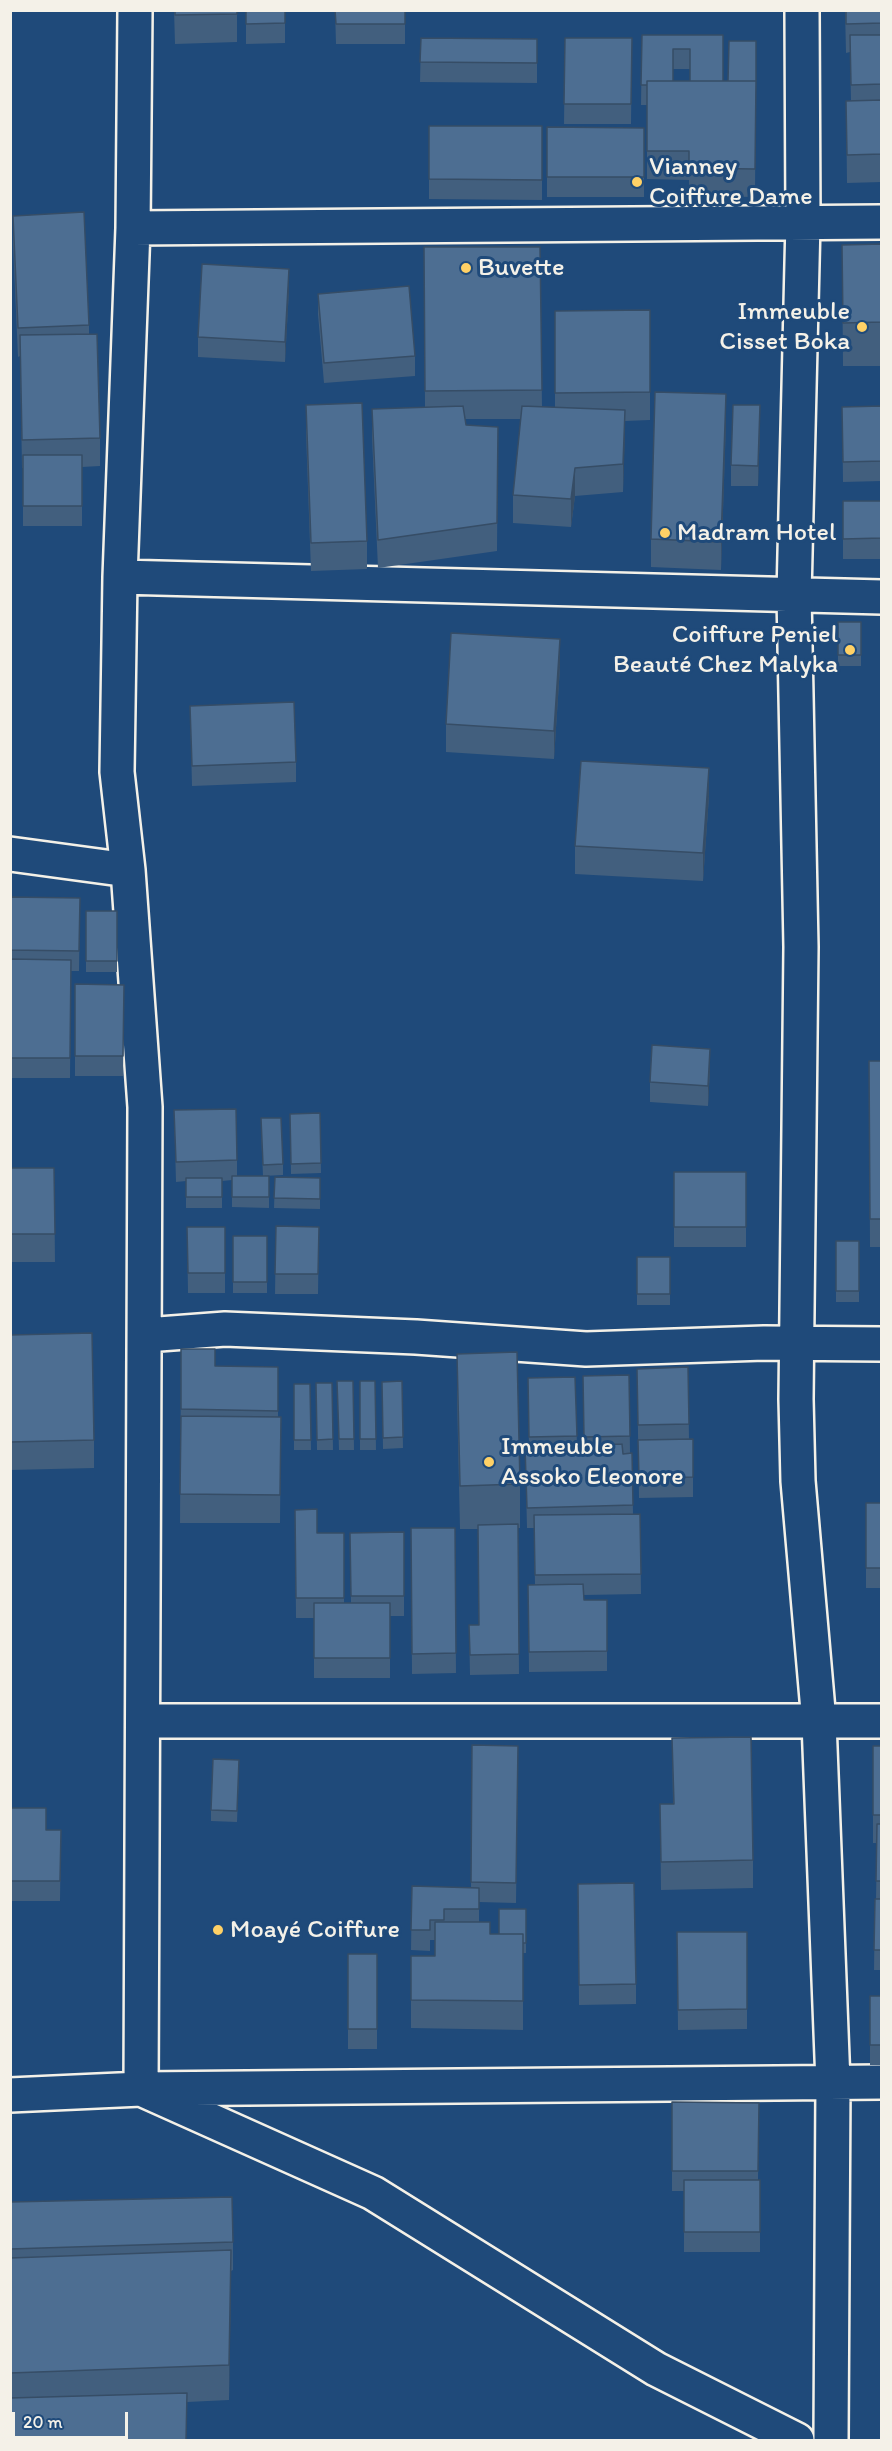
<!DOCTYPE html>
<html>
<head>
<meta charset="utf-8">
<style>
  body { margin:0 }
  #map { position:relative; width:892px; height:2451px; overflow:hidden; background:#1f4a7a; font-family:Itim,sans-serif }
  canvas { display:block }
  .frame { position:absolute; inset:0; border:12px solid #f4f1e8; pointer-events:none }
  .scale { position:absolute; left:12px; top:2412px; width:116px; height:27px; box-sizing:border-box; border:3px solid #f4f1e8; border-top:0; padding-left:8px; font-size:18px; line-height:21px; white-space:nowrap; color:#f4f1e8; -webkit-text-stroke:4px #1f4a7a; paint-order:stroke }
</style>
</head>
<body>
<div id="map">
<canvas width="892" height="2451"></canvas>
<div class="frame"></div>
<div class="scale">20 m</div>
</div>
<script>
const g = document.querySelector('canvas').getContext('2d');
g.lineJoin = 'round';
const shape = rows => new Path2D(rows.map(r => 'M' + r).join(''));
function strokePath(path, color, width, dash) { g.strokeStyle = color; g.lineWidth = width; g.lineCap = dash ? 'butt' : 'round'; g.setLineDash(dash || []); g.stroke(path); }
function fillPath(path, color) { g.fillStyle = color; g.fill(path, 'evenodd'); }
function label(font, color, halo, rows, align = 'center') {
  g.font = font + ' Itim,sans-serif'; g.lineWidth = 6; g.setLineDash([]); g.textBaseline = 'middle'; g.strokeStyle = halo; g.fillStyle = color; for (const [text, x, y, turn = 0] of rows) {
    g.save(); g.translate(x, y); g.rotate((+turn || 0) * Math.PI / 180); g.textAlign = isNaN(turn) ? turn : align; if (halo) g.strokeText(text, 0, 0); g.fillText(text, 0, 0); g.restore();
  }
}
const minor = shape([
  [135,10,133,228,120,577,117,772,128,870,145,1107,141,2089,882,2082],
  [802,10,803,222,794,595,801,947,796,1399,798,1481,819,1722,833,2083,831,2440],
  [133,228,882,222],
  [120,577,882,597],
  [10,854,128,870],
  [146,1335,225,1329,416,1337,586,1349,764,1343,882,1344],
  [144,1721,882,1721],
  [10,2095,141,2089,373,2193,656,2369,797,2440]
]);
strokePath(minor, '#f4f1e8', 38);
strokePath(minor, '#1f4a7a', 33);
fillPath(shape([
  [174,10,237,10,237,42,175,44],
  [246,10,285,10,285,43,246,44],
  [335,10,405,10,405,44,336,44],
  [845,10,882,10,882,182,847,183,846,101,851,101,850,52,846,53],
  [642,35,723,35,723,81,728,81,756,41,755,197,689,196,689,180,647,179,647,105,641,105],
  [673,69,690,69,690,81,673,81],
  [421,38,537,39,537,83,420,82],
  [565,38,632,38,631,124,564,124],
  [429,126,542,126,542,200,429,199],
  [547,127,644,128,644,197,547,197],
  [13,216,89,325,89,334,100,438,100,466,82,467,82,526,23,526,23,468,22,468,20,356,18,357,13,244],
  [882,244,882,366,843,366,842,245],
  [424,247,540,247,542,407,555,407,555,311,650,310,650,420,625,421,623,492,575,496,571,527,513,523,513,495,521,419,465,419,466,425,498,427,497,551,378,568,372,437,372,409,425,407],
  [289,289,285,362,198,357,198,337],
  [318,294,415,356,415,376,324,383,318,314],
  [306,405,367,541,367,569,311,571,306,433],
  [882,406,882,481,843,482,842,407],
  [726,422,721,570,651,567,651,539],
  [760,425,758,486,731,486,731,465],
  [843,501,882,501,882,559,843,559],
  [838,622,861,622,861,666,838,666],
  [560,667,554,759,446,752,446,724],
  [190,706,296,762,296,782,192,786],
  [709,796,703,881,575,874,575,846],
  [10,897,80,898,79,971,71,971,70,1078,10,1078],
  [86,911,117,911,117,972,86,972],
  [75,984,124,985,123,1076,75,1076],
  [869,1061,882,1061,882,1247,870,1247],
  [710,1069,708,1106,650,1102,650,1082],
  [174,1110,237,1160,237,1176,269,1176,269,1208,232,1207,232,1180,222,1181,222,1208,186,1208,186,1181,176,1182],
  [320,1113,321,1173,291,1174,290,1114],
  [261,1129,283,1164,283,1175,263,1176],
  [10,1168,54,1168,55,1262,10,1262],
  [674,1172,746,1172,746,1247,674,1247],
  [275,1177,320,1178,320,1209,274,1208],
  [276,1226,319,1227,318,1294,275,1294],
  [187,1227,225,1227,225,1293,188,1293],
  [233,1236,267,1236,267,1293,233,1293],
  [836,1241,859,1241,859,1302,836,1302],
  [637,1257,670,1257,670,1305,637,1305],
  [10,1335,94,1440,94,1468,10,1470],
  [181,1349,215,1366,278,1367,278,1417,281,1417,280,1523,180,1523],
  [457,1354,520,1484,520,1528,518,1528,519,1674,470,1675,469,1625,479,1625,478,1529,460,1529,457,1397],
  [688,1367,689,1439,693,1439,693,1497,639,1498,637,1369],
  [629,1375,630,1454,632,1453,633,1514,640,1514,641,1594,584,1595,584,1600,607,1600,607,1671,529,1672,528,1585,535,1585,534,1528,527,1528,525,1447,529,1447,528,1398,575,1377,577,1446,584,1445,583,1376],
  [337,1381,353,1381,354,1450,339,1450],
  [360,1381,375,1381,376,1450,360,1450],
  [402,1381,403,1448,383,1449,382,1382],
  [316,1383,332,1383,333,1450,317,1450],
  [294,1384,310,1384,311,1450,294,1450],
  [866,1503,882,1503,882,1588,866,1588],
  [295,1510,317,1533,344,1533,344,1603,351,1603,350,1533,404,1532,404,1616,390,1616,390,1678,314,1678,314,1618,296,1618],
  [411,1528,455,1528,456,1673,412,1674],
  [672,1738,753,1860,753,1888,661,1890,660,1804,673,1804],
  [472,1745,518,1746,516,1903,479,1902,479,1922,490,1934,499,1934,526,1909,526,1953,523,1953,523,2030,411,2028,411,1956,435,1956,435,1940,430,1940,430,1951,411,1950,412,1886,471,1888],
  [873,1746,882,1746,882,1970,874,1970,875,1899,876,1899,877,1843,873,1843],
  [239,1770,237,1822,211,1821,211,1810],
  [10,1808,46,1830,61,1830,60,1901,10,1901],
  [578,1884,636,1984,636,2004,579,2005],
  [677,1932,747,1932,747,2029,678,2030],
  [348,1954,377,1954,377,2049,348,2049],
  [870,1996,882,1996,882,2065,870,2065],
  [672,2102,759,2103,758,2180,760,2180,760,2252,684,2252,684,2191,672,2191],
  [10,2202,233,2242,233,2270,231,2271,229,2400,187,2402,10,2440]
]), '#425f7e');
fillPath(shape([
  [289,269,289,289,285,362,285,342],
  [726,394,726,422,721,570,721,542],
  [760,405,760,425,758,486,758,466],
  [625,410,625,438,623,492,623,464],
  [575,468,575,496,571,527,571,499],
  [560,639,560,667,554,759,554,731],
  [709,768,709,796,703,881,703,853],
  [710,1049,710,1069,708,1106,708,1086],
  [231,2250,231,2284,229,2400,229,2365]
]), '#364d66');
const building = shape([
  [175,10,237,10,237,14,175,15,175,10],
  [246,10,285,10,285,23,246,24,246,10],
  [335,10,405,10,405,24,336,24,335,10],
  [846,10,882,10,882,23,846,24,846,10],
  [642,35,723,35,723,81,690,81,690,49,673,49,673,81,647,81,647,85,641,85,642,35],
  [850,35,882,35,882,84,851,85,850,35],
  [421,38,537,39,537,63,420,62,421,38],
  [565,38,632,38,631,104,564,104,565,38],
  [729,41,756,41,756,84,756,81,728,81,729,41],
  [647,81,756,81,755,169,689,168,689,151,647,151,647,81],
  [882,100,882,154,847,155,846,101,882,100],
  [429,126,542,126,542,180,429,179,429,126],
  [547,127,644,128,644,177,547,177,547,127],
  [84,212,89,325,18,328,13,216,84,212],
  [882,244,882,322,843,323,842,245,882,244],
  [424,247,540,247,542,390,425,391,424,247],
  [202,264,289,269,285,342,198,337,202,264],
  [409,286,415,356,324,363,318,294,409,286],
  [650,310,650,392,555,393,555,311,650,310],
  [97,334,100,438,22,440,20,335,97,334],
  [655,392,726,394,721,542,651,539,655,392],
  [362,403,367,541,311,543,306,405,362,403],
  [733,405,760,405,758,466,731,465,733,405],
  [463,406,466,425,498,427,497,523,378,540,372,409,463,406],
  [522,406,625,410,623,464,575,468,571,499,513,495,522,406],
  [882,406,882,461,843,462,842,407,882,406],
  [23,455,82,455,82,506,23,506,23,455],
  [843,501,882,501,882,538,843,539,843,501],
  [838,622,861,622,861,655,838,655,838,622],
  [451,633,560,639,554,731,446,724,451,633],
  [294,702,296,762,192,766,190,706,294,702],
  [581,761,709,768,703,853,575,846,581,761],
  [10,897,80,898,79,951,10,950,10,897],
  [86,911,117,911,117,961,86,961,86,911],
  [10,959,71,960,70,1058,10,1058,10,959],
  [75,984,124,985,123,1056,75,1056,75,984],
  [652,1045,710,1049,708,1086,650,1082,652,1045],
  [869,1061,882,1061,882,1219,870,1219,869,1061],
  [236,1109,237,1160,176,1162,174,1110,236,1109],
  [320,1113,321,1163,291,1164,290,1114,320,1113],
  [261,1118,281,1118,283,1164,263,1165,261,1118],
  [10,1168,54,1168,55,1234,10,1234,10,1168],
  [674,1172,746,1172,746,1227,674,1227,674,1172],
  [232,1176,269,1176,269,1197,232,1197,232,1176],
  [275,1177,320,1178,320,1199,274,1198,275,1177],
  [186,1178,222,1178,222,1197,186,1197,186,1178],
  [276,1226,319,1227,318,1274,275,1274,276,1226],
  [187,1227,225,1227,225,1273,188,1273,187,1227],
  [233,1236,267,1236,267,1282,233,1282,233,1236],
  [836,1241,859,1241,859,1291,836,1291,836,1241],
  [637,1257,670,1257,670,1294,637,1294,637,1257],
  [92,1333,94,1440,10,1442,10,1335,92,1333],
  [181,1349,215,1349,215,1366,278,1367,278,1411,181,1409,181,1349],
  [517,1352,520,1484,460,1486,457,1354,517,1352],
  [688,1367,689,1424,638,1425,637,1369,688,1367],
  [629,1375,630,1436,584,1437,583,1376,629,1375],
  [575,1377,577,1436,529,1437,528,1378,575,1377],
  [337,1381,353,1381,354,1439,339,1439,337,1381],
  [360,1381,375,1381,376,1439,360,1439,360,1381],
  [402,1381,403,1437,383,1438,382,1382,402,1381],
  [316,1383,332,1383,333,1439,317,1440,316,1383],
  [294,1384,310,1384,311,1440,294,1440,294,1384],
  [181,1416,281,1417,280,1495,180,1494,181,1416],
  [693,1439,693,1477,639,1478,638,1440,693,1439],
  [622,1444,623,1454,632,1453,633,1505,527,1508,525,1447,622,1444],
  [866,1503,882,1503,882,1568,866,1568,866,1503],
  [317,1509,317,1533,344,1533,344,1598,296,1598,295,1510,317,1509],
  [640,1514,641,1574,535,1575,534,1515,640,1514],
  [518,1524,519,1654,470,1655,469,1625,479,1625,478,1525,518,1524],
  [411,1528,455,1528,456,1653,412,1654,411,1528],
  [404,1532,404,1596,351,1596,350,1533,404,1532],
  [583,1584,584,1600,607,1600,607,1651,529,1652,528,1585,583,1584],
  [314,1603,390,1603,390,1658,314,1658,314,1603],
  [751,1737,753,1860,661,1862,660,1804,674,1804,672,1738,751,1737],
  [472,1745,518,1746,516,1883,471,1882,472,1745],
  [873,1746,882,1746,882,1815,873,1815,873,1746],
  [213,1759,239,1760,237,1811,211,1810,213,1759],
  [10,1808,46,1808,46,1830,61,1830,60,1881,10,1881,10,1808],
  [877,1824,882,1824,882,1881,876,1881,877,1824],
  [634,1883,636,1984,579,1985,578,1884,634,1883],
  [412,1886,479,1888,479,1909,444,1909,444,1920,430,1920,430,1930,411,1930,412,1886],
  [875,1899,882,1899,882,1950,874,1950,875,1899],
  [499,1909,526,1909,526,1943,523,1943,523,1934,499,1934,499,1909],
  [435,1922,490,1922,490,1934,523,1934,523,2001,411,2000,411,1956,435,1956,435,1922],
  [677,1932,747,1932,747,2009,678,2010,677,1932],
  [348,1954,377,1954,377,2029,348,2029,348,1954],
  [870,1996,882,1996,882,2045,870,2045,870,1996],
  [672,2102,759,2103,758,2171,672,2171,672,2102],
  [684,2180,760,2180,760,2232,684,2232,684,2180],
  [232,2197,233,2242,10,2249,10,2202,232,2197],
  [231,2250,229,2365,10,2373,10,2258,231,2250],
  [187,2393,186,2440,10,2440,10,2398,187,2393]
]);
fillPath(building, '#4d6e92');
strokePath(building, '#364d66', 1.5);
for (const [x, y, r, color] of [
  [637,182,6,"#ffd166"],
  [466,268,6,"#ffd166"],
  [862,327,6,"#ffd166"],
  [665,533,6,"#ffd166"],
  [850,650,6,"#ffd166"],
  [489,1462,6,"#ffd166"],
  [218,1930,6,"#ffd166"]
]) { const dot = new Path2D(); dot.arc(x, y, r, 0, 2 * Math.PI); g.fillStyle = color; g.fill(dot); strokePath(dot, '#1f4a7a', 2); }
label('26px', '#f4f1e8', '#1f4a7a', [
  ["Vianney",649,167],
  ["Coiffure Dame",649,197],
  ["Buvette",478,268],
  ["Immeuble",850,312,"right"],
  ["Cisset Boka",850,342,"right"],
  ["Madram Hotel",677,533],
  ["Coiffure Peniel",838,635,"right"],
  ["Beauté Chez Malyka",838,665,"right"],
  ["Immeuble",501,1447],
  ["Assoko Eleonore",501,1477],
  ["Moayé Coiffure",230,1930]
], 'left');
</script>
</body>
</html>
